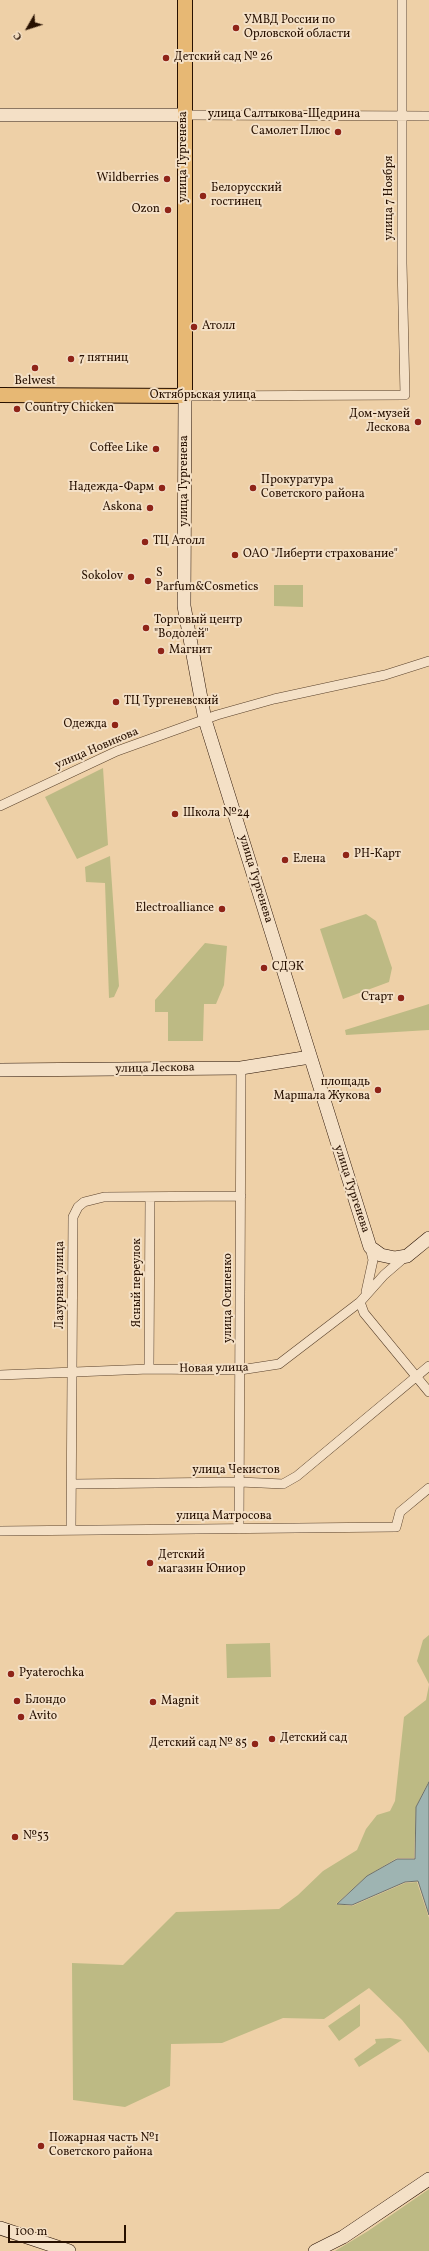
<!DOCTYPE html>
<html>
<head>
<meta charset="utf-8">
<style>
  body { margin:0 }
  #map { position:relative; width:429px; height:2251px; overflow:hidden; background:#eed0a7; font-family:Vollkorn,serif }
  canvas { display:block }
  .north { position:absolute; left:8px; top:8px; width:40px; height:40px; -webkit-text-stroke:3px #f4e0c6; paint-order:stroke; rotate:231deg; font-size:11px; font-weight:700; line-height:16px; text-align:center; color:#271000 }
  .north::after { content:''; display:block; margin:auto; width:14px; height:18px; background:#271000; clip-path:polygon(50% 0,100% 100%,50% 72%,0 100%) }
  .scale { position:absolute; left:8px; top:2225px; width:118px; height:18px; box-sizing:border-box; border:2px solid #271000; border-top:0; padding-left:5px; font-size:12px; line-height:14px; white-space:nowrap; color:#271000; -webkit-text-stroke:3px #f4e0c6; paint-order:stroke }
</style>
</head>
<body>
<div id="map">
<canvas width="429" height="2251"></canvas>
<div class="north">С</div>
<div class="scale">100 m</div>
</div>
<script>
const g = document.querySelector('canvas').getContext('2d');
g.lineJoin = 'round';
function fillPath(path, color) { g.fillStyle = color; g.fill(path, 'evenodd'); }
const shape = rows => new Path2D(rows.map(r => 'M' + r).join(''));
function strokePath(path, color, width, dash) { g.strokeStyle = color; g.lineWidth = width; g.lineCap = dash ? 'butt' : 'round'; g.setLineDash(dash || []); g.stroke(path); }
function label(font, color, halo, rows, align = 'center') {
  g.font = font + ' Vollkorn,serif'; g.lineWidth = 4; g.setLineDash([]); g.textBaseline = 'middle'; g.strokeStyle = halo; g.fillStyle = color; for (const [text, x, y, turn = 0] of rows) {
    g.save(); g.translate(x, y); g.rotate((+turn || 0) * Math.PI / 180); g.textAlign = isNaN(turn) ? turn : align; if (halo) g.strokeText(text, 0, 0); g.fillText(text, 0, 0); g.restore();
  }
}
fillPath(shape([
  [274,585,303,585,303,607,274,606],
  [103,768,108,845,77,859,45,797],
  [110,856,119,986,114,997,109,998,105,883,86,882,85,867],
  [366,914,376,921,392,968,389,982,343,999,320,929],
  [205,943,227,946,224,985,216,1004,204,1004,203,1041,168,1041,168,1012,155,1012,155,1000],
  [429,1004,429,1030,346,1035,345,1030],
  [429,1635,429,1684,417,1661,423,1640],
  [270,1643,271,1677,227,1678,226,1644],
  [429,1685,429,1781,416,1807,414,1858,397,1858,367,1876,336,1904,352,1906,405,1883,417,1882,429,1918,429,2053,402,2020,369,1988,324,2019,283,2018,222,2043,171,2044,170,2086,125,2107,73,2100,72,1963,123,1965,176,1912,279,1909,298,1895,323,1871,357,1850,366,1829,377,1815,390,1811,395,1801,404,1717,426,1700],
  [360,2004,360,2026,339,2041,328,2026],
  [390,2038,402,2040,359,2067,354,2059,376,2043,375,2039],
  [429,2189,429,2251,335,2251,368,2231]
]), '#bdba84');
const water = shape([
  [429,1782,429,1915,418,1881,405,1882,352,1905,337,1904,367,1876,397,1859,415,1859,416,1807,429,1782]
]);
fillPath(water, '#9eb4b2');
strokePath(water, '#6e726b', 1);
const street = shape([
  [184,115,429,116],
  [185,396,405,395,402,263,402,0],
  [0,806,117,751,217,715,274,699,385,675,429,661],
  [366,1292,373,1260,370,1247],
  [360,1302,364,1313,429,1392],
  [149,1369,150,1197],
  [0,1375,149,1369,240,1370,279,1364,360,1302,384,1275,406,1256],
  [73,1484,240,1482,283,1484,297,1476,429,1366],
  [239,1529,241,1068],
  [71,1530,73,1217,78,1207,84,1202,104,1197,241,1196],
  [0,1531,396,1527,400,1512,429,1488]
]);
const secondary = shape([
  [0,115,184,115],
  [185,396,184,606,205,720,370,1247,381,1255,395,1258,407,1256,429,1238],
  [0,1070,241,1068,310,1057],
  [0,2228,69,2251],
  [315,2251,343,2237,429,2179]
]);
const primary = shape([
  [0,395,185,396,185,0]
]);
strokePath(street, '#59402a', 10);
strokePath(secondary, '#271000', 14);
strokePath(primary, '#271000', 16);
strokePath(street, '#f4e0c6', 9);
strokePath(secondary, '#f4e0c6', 13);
strokePath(primary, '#e7b874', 14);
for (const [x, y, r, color] of [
  [236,28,4,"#8f2418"],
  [166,58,4,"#8f2418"],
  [338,132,4,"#8f2418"],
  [167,179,4,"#8f2418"],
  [203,196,4,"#8f2418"],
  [168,210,4,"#8f2418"],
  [194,327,4,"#8f2418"],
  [71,359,4,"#8f2418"],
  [35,368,4,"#8f2418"],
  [17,409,4,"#8f2418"],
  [418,422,4,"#8f2418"],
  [156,449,4,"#8f2418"],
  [162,488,4,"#8f2418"],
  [253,488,4,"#8f2418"],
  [150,508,4,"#8f2418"],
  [145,542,4,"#8f2418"],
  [235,555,4,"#8f2418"],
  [131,577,4,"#8f2418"],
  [148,581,4,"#8f2418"],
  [146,628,4,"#8f2418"],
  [161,651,4,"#8f2418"],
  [116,702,4,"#8f2418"],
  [115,725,4,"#8f2418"],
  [175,814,4,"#8f2418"],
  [346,855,4,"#8f2418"],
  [285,860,4,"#8f2418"],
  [222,909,4,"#8f2418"],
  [264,968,4,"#8f2418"],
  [401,998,4,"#8f2418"],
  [378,1090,4,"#8f2418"],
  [150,1563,4,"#8f2418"],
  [11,1674,4,"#8f2418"],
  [17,1701,4,"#8f2418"],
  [153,1702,4,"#8f2418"],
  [21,1717,4,"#8f2418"],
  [272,1739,4,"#8f2418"],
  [255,1744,4,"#8f2418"],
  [15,1837,4,"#8f2418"],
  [41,2146,4,"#8f2418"]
]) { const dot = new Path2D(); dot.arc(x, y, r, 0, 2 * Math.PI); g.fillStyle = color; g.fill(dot); strokePath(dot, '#f4e0c6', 1.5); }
label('12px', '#271000', '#f4e0c6', [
  ["УМВД России по",244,21],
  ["Орловской области",244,35],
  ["Детский сад № 26",174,58],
  ["Самолет Плюс",330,132,"right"],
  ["Wildberries",159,179,"right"],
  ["Белорусский",211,189],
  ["гостинец",211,203],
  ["Ozon",160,210,"right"],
  ["Атолл",202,327],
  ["7 пятниц",79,359],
  ["Belwest",35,382,"center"],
  ["Country Chicken",25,409],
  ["Дом-музей",410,415,"right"],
  ["Лескова",410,429,"right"],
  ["Coffee Like",148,449,"right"],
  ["Прокуратура",261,481],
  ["Советского района",261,495],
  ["Надежда-Фарм",154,488,"right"],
  ["Askona",142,508,"right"],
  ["ТЦ Атолл",153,542],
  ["ОАО \"Либерти страхование\"",243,555],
  ["S",156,574],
  ["Parfum&Cosmetics",156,588],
  ["Sokolov",123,577,"right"],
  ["Торговый центр",154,621],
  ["\"Водолей\"",154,635],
  ["Магнит",169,651],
  ["ТЦ Тургеневский",124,702],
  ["Одежда",107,725,"right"],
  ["Школа №24",183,814],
  ["РН-Карт",354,855],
  ["Елена",293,860],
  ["Electroalliance",214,909,"right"],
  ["СДЭК",272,968],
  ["Старт",393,998,"right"],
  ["площадь",370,1083,"right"],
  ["Маршала Жукова",370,1097,"right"],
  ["Детский",158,1556],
  ["магазин Юниор",158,1570],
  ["Pyaterochka",19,1674],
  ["Блондо",25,1701],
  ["Magnit",161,1702],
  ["Avito",29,1717],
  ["Детский сад",280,1739],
  ["Детский сад № 85",247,1744,"right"],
  ["№53",23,1837],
  ["Пожарная часть №1",49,2139],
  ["Советского района",49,2153]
], 'left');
label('12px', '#271000', '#f4e0c6', [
  ["улица Салтыкова-Щедрина",284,115],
  ["улица Тургенева",184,157,-90],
  ["улица 7 Ноября",390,198,-90],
  ["Октябрьская улица",203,396],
  ["улица Тургенева",185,481,-90],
  ["улица Новикова",97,749,-23],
  ["улица Тургенева",255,879,73],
  ["улица Лескова",155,1069,-1],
  ["улица Тургенева",351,1189,72],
  ["Ясный переулок",138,1283,-90],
  ["Лазурная улица",61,1285,-90],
  ["улица Осипенко",229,1298,-90],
  ["Новая улица",214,1369,-1],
  ["улица Чекистов",236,1471],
  ["улица Матросова",224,1517]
]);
</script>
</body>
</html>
